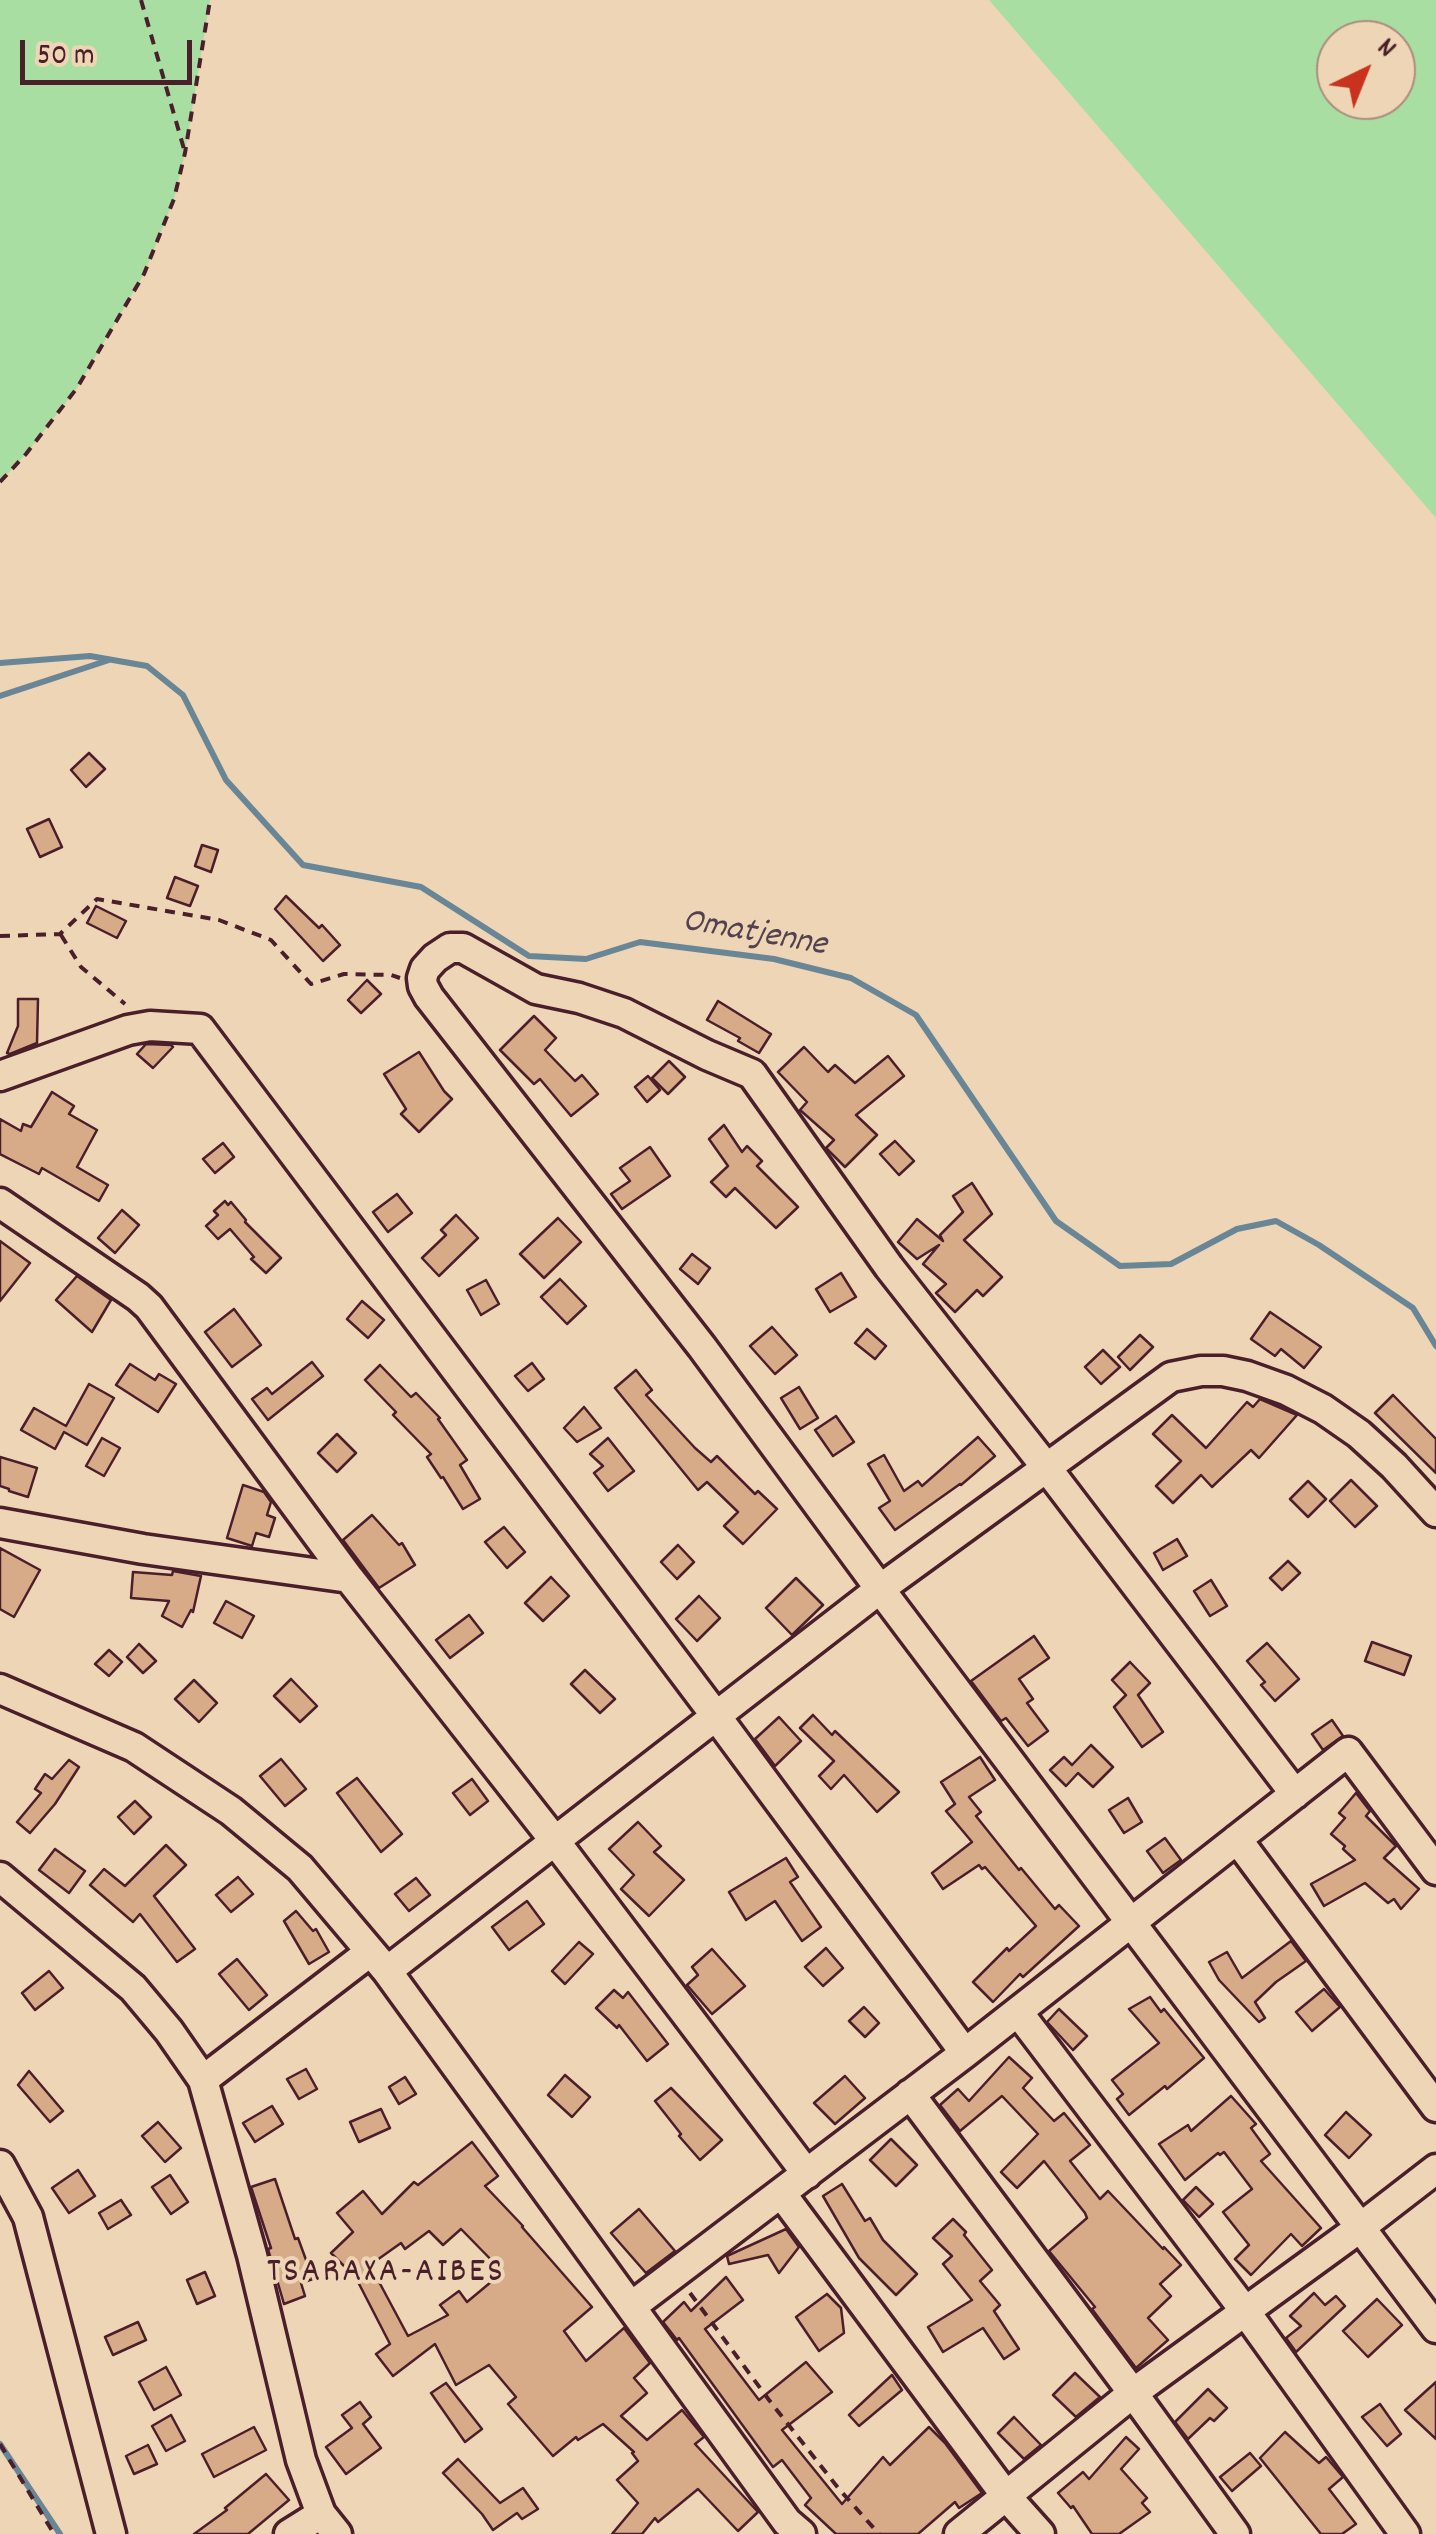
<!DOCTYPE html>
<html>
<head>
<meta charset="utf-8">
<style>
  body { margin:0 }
  #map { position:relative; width:1436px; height:2534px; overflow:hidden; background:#edd5b5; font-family:Dekko,sans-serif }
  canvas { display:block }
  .north { position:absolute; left:1316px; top:20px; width:100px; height:100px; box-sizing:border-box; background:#edd5b5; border:2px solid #ac8c7e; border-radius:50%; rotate:43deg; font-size:28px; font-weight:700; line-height:40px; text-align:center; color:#4a1f2b }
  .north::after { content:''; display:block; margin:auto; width:35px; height:45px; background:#c8321e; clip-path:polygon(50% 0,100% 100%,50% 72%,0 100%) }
  .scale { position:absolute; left:20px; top:40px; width:172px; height:45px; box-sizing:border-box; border:5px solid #4a1f2b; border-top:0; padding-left:12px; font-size:30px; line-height:35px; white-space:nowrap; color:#4a1f2b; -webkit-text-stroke:8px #edd5b5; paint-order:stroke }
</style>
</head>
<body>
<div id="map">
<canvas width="1436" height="2534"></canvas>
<div class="north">N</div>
<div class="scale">50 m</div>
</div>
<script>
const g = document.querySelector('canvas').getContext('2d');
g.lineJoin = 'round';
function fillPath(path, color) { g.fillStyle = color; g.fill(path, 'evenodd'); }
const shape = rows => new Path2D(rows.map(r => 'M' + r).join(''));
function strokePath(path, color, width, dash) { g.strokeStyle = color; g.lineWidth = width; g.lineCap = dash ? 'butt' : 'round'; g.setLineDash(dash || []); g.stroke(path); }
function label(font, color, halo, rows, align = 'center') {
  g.font = font + ' Dekko,sans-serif'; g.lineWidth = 8; g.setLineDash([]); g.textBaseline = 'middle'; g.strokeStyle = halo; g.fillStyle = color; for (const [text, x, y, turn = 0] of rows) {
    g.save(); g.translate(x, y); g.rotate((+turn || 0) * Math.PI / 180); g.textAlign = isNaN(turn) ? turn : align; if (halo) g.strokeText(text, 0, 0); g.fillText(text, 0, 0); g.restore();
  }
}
fillPath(shape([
  [0,0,210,0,185,153,174,199,144,274,77,388,26,454,0,482],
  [989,0,1436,0,1436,518],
  [1396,40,1396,100,1336,100,1336,40]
]), '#a8dea2');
strokePath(shape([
  [0,663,90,656,147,666,183,695,226,780,303,865,421,887,529,956,586,959,640,942,774,959,851,978,916,1015,1056,1221,1120,1266,1171,1264,1237,1229,1276,1221,1319,1245,1413,1308,1436,1346],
  [0,696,109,660],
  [0,2444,60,2534]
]), '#698696', 6);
const building = shape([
  [89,753,105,769,86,787,71,770,89,753],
  [49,819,62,847,40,857,27,829,49,819],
  [202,845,218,850,211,872,195,866,202,845],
  [175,877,198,886,190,906,167,898,175,877],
  [286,896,319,928,322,925,340,945,323,961,275,909,286,896],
  [96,906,126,921,117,938,87,923,96,906],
  [367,980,381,994,361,1013,348,1000,367,980],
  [18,999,38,999,37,1043,10,1054,7,1053,18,1026,18,999],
  [718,1001,771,1034,759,1053,738,1041,740,1038,707,1020,718,1001],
  [534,1016,556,1038,545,1050,575,1081,582,1075,598,1094,571,1116,540,1079,534,1084,500,1050,534,1016],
  [146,1044,171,1045,173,1047,153,1068,137,1054,146,1044],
  [804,1047,828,1072,835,1065,855,1083,888,1056,904,1076,856,1115,877,1135,845,1167,826,1148,834,1140,800,1110,807,1102,778,1072,804,1047],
  [419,1052,444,1091,452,1099,419,1132,401,1114,406,1109,384,1074,419,1052],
  [669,1061,685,1077,668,1094,652,1078,669,1061],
  [648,1076,660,1090,647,1102,635,1087,648,1076],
  [52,1092,74,1106,69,1114,97,1130,77,1167,108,1185,99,1201,42,1168,39,1174,0,1154,0,1119,21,1131,23,1124,31,1127,52,1092],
  [724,1125,742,1152,747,1146,762,1161,757,1166,798,1207,776,1228,735,1188,726,1197,711,1182,728,1166,709,1139,724,1125],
  [895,1141,914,1161,899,1175,880,1154,895,1141],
  [223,1143,234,1157,215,1173,203,1159,223,1143],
  [650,1147,670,1176,622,1209,611,1194,630,1181,620,1168,650,1147],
  [972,1183,992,1214,964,1240,1002,1277,983,1296,977,1290,955,1312,936,1293,946,1284,923,1264,939,1245,917,1259,898,1242,917,1219,943,1241,940,1235,963,1212,953,1196,972,1183],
  [397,1194,412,1213,388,1232,373,1212,397,1194],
  [225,1201,228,1205,231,1202,246,1220,245,1222,281,1258,266,1273,251,1259,254,1257,230,1229,218,1239,206,1226,218,1215,214,1211,225,1201],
  [122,1210,139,1225,115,1253,98,1238,122,1210],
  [456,1215,478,1238,439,1276,422,1258,446,1235,441,1230,456,1215],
  [558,1218,581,1242,544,1278,520,1254,558,1218],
  [0,1241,30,1263,0,1301,0,1241],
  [692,1254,710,1268,698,1284,680,1269,692,1254],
  [841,1273,856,1297,830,1312,816,1289,841,1273],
  [77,1276,111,1300,92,1332,56,1300,77,1276],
  [560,1279,586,1306,567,1324,541,1297,560,1279],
  [486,1280,499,1304,481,1315,467,1290,486,1280],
  [362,1301,384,1320,368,1338,347,1319,362,1301],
  [234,1309,261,1345,232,1367,205,1332,234,1309],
  [1270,1312,1321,1347,1304,1368,1281,1349,1275,1356,1251,1339,1270,1312],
  [772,1327,797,1355,775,1374,750,1346,772,1327],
  [867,1329,886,1346,875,1359,855,1343,867,1329],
  [1140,1335,1153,1347,1130,1370,1118,1357,1140,1335],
  [1103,1350,1120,1367,1101,1384,1085,1367,1103,1350],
  [312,1362,323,1376,268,1420,252,1399,267,1388,272,1394,312,1362],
  [532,1363,544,1379,528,1391,515,1376,532,1363],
  [130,1364,155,1380,159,1374,176,1384,158,1412,116,1385,130,1364],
  [380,1365,411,1397,416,1393,440,1418,438,1419,467,1460,460,1465,480,1499,463,1509,443,1477,441,1478,427,1457,431,1454,393,1415,396,1412,365,1380,380,1365],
  [636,1370,652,1390,646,1395,695,1448,711,1462,717,1456,755,1494,758,1491,777,1509,743,1544,724,1526,738,1512,707,1482,698,1490,615,1388,636,1370],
  [89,1384,114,1398,87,1445,64,1432,55,1449,21,1430,34,1408,66,1426,89,1384],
  [799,1387,818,1418,800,1429,781,1398,799,1387],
  [1393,1395,1436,1439,1436,1473,1375,1413,1393,1395],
  [1260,1399,1297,1415,1259,1458,1251,1450,1212,1487,1201,1475,1173,1503,1156,1486,1181,1461,1153,1434,1172,1415,1206,1448,1247,1402,1253,1407,1260,1399],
  [584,1407,601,1428,577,1442,564,1428,584,1407],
  [836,1416,854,1442,833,1456,815,1430,836,1416],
  [337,1434,356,1453,337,1472,318,1453,337,1434],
  [978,1437,995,1456,961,1485,960,1484,895,1530,879,1508,890,1501,868,1464,884,1455,904,1491,918,1481,922,1486,978,1437],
  [102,1438,120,1448,104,1476,86,1466,102,1438],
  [608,1438,634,1471,608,1491,594,1473,603,1466,590,1454,608,1438],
  [0,1457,37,1468,28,1497,9,1491,9,1489,0,1486,0,1457],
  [1351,1480,1377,1506,1355,1527,1330,1501,1351,1480],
  [1308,1481,1326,1499,1308,1517,1290,1499,1308,1481],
  [243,1485,264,1492,271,1502,267,1515,275,1518,269,1537,256,1533,252,1546,227,1538,243,1485],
  [372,1515,399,1545,402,1543,415,1565,379,1588,343,1540,372,1515],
  [504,1527,525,1552,507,1568,485,1542,504,1527],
  [1177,1539,1187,1556,1163,1570,1154,1553,1177,1539],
  [678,1545,694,1562,677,1579,661,1562,678,1545],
  [0,1548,40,1570,14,1617,0,1609,0,1548],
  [1288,1561,1300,1573,1282,1590,1270,1578,1288,1561],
  [173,1571,201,1576,193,1612,191,1610,182,1627,162,1616,169,1601,131,1598,133,1572,172,1575,173,1571],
  [551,1577,569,1596,543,1621,525,1603,551,1577],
  [796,1578,823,1605,792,1635,766,1608,796,1578],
  [1211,1580,1227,1606,1210,1616,1194,1591,1211,1580],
  [699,1596,720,1618,697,1641,676,1619,699,1596],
  [226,1601,254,1616,242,1638,214,1623,226,1601],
  [469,1615,483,1633,450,1658,436,1640,469,1615],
  [1034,1636,1049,1658,1019,1679,1033,1699,1027,1703,1048,1731,1028,1746,1006,1718,1001,1721,971,1681,1034,1636],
  [1372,1642,1411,1656,1404,1675,1365,1661,1372,1642],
  [1267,1643,1299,1679,1275,1701,1261,1685,1265,1682,1247,1661,1267,1643],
  [139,1644,156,1661,143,1673,127,1657,139,1644],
  [109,1650,122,1662,109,1676,95,1664,109,1650],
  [1130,1662,1150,1683,1138,1695,1163,1732,1142,1747,1114,1707,1126,1695,1112,1680,1130,1662],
  [585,1670,615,1699,600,1713,571,1684,585,1670],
  [291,1679,317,1706,300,1722,274,1696,291,1679],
  [194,1680,217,1703,199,1722,175,1699,194,1680],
  [813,1715,832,1735,835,1731,899,1792,877,1812,844,1775,831,1789,819,1776,834,1761,800,1728,813,1715],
  [779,1717,801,1741,775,1766,755,1739,779,1717],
  [1332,1720,1343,1736,1323,1750,1312,1734,1332,1720],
  [1091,1745,1113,1767,1093,1787,1078,1773,1066,1786,1050,1770,1064,1757,1072,1765,1091,1745],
  [980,1757,995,1780,969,1797,981,1812,976,1816,1019,1870,1021,1868,1055,1909,1059,1905,1079,1926,1023,1977,1020,1974,993,2002,973,1982,1007,1948,1009,1951,1036,1926,985,1867,982,1869,979,1865,943,1889,932,1873,972,1842,946,1811,955,1804,941,1782,980,1757],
  [281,1759,306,1789,285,1806,260,1776,281,1759],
  [69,1760,79,1767,55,1804,30,1833,17,1822,41,1793,35,1789,45,1774,52,1779,69,1760],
  [357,1778,402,1834,381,1852,337,1793,357,1778],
  [472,1779,488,1801,470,1815,453,1793,472,1779],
  [1356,1793,1370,1811,1366,1816,1396,1846,1384,1858,1419,1889,1401,1909,1394,1899,1388,1903,1365,1883,1324,1906,1311,1884,1355,1860,1343,1849,1345,1846,1331,1834,1345,1818,1339,1813,1356,1793],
  [1128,1798,1142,1822,1124,1833,1109,1810,1128,1798],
  [135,1801,151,1817,134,1834,118,1817,135,1801],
  [638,1822,661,1846,654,1852,684,1880,649,1916,621,1889,634,1875,609,1849,638,1822],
  [1165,1838,1181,1860,1163,1873,1147,1851,1165,1838],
  [166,1845,186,1865,154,1896,195,1949,177,1962,140,1914,133,1922,90,1885,104,1869,125,1886,166,1845],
  [55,1849,85,1871,69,1893,39,1870,55,1849],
  [786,1858,798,1877,790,1882,821,1927,802,1941,775,1901,746,1920,729,1892,786,1858],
  [238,1877,253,1894,231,1912,216,1895,238,1877],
  [416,1878,430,1895,409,1911,395,1894,416,1878],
  [527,1901,544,1924,509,1950,492,1927,527,1901],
  [296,1911,313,1931,316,1929,329,1952,309,1964,284,1921,296,1911],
  [1291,1941,1306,1961,1276,1982,1255,2002,1265,2018,1259,2022,1219,1980,1209,1962,1227,1952,1242,1978,1291,1941],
  [579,1942,593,1954,565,1984,552,1971,579,1942],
  [826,1948,843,1968,823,1986,805,1967,826,1948],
  [712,1949,745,1986,712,2014,687,1985,698,1975,692,1967,712,1949],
  [237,1959,267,1995,249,2010,219,1974,237,1959],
  [49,1971,63,1988,35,2010,22,1993,49,1971],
  [1324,1989,1340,2007,1312,2031,1296,2012,1324,1989],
  [614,1990,623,1998,628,1992,668,2044,647,2061,619,2025,617,2028,596,2008,614,1990],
  [1150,1997,1161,2012,1164,2009,1204,2058,1167,2089,1165,2086,1129,2115,1117,2099,1123,2094,1112,2080,1159,2043,1129,2009,1150,1997],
  [864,2007,879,2023,865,2037,849,2021,864,2007],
  [1059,2009,1087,2036,1073,2050,1047,2022,1059,2009],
  [1009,2057,1032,2078,1023,2088,1054,2121,1064,2113,1090,2145,1070,2161,1100,2199,1108,2191,1163,2249,1164,2247,1181,2265,1160,2284,1171,2296,1148,2318,1168,2340,1136,2368,1092,2309,1095,2307,1049,2251,1087,2218,1085,2213,1044,2161,1017,2188,1001,2172,1038,2134,1002,2096,960,2131,940,2105,958,2089,969,2101,1009,2057],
  [306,2069,317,2089,299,2099,287,2079,306,2069],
  [29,2071,63,2111,50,2122,18,2085,29,2071],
  [565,2075,590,2097,572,2117,548,2095,565,2075],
  [845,2076,865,2098,835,2124,814,2103,845,2076],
  [405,2077,416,2094,399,2104,389,2087,405,2077],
  [671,2088,722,2140,700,2160,679,2136,681,2134,655,2101,671,2088],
  [1231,2096,1256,2124,1251,2128,1270,2154,1261,2161,1321,2228,1302,2246,1291,2234,1251,2275,1235,2259,1249,2245,1223,2212,1252,2189,1224,2152,1220,2155,1218,2153,1185,2180,1159,2144,1188,2125,1191,2131,1231,2096],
  [272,2106,283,2124,255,2142,243,2123,272,2106],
  [381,2109,390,2128,359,2142,350,2122,381,2109],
  [1346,2112,1371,2135,1349,2158,1325,2135,1346,2112],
  [158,2122,181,2148,165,2162,142,2136,158,2122],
  [891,2139,917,2165,896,2186,870,2160,891,2139],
  [472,2142,498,2176,485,2186,523,2226,522,2227,592,2307,564,2331,586,2361,624,2328,650,2363,634,2378,647,2393,621,2416,647,2440,682,2410,704,2437,695,2444,758,2512,738,2531,698,2489,658,2522,655,2518,642,2534,612,2534,638,2503,617,2480,638,2461,632,2453,634,2452,603,2424,578,2440,576,2437,553,2456,508,2404,516,2397,489,2365,456,2385,435,2344,393,2376,376,2354,390,2344,356,2278,331,2253,353,2232,337,2213,363,2191,382,2214,414,2182,418,2185,472,2142],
  [461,2229,503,2272,467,2302,459,2291,440,2305,448,2315,408,2336,370,2265,401,2243,405,2249,429,2231,443,2245,461,2229],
  [78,2170,95,2196,69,2213,52,2188,78,2170],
  [170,2175,188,2202,171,2214,152,2187,170,2175],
  [275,2179,295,2239,298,2238,313,2279,301,2283,305,2296,284,2304,268,2249,271,2248,251,2187,275,2179],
  [842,2184,865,2221,870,2218,883,2240,917,2274,896,2295,859,2258,823,2196,842,2184],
  [1196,2187,1213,2204,1199,2217,1183,2200,1196,2187],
  [121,2200,131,2215,108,2229,99,2213,121,2200],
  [639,2209,675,2251,646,2273,611,2233,639,2209],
  [953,2219,966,2232,964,2235,992,2270,980,2281,1000,2305,994,2311,1019,2349,1004,2359,983,2328,943,2352,928,2327,972,2300,943,2264,952,2256,933,2238,953,2219],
  [786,2229,799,2247,779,2273,768,2255,729,2264,727,2256,786,2229],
  [205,2272,215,2296,197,2304,187,2280,205,2272],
  [726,2277,743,2300,705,2329,759,2400,806,2362,832,2392,782,2430,842,2504,883,2457,890,2465,929,2427,945,2443,982,2493,959,2508,955,2502,918,2534,836,2534,805,2505,811,2498,782,2460,773,2467,679,2338,677,2340,663,2322,684,2302,691,2311,726,2277],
  [1314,2293,1325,2305,1336,2296,1345,2306,1296,2352,1286,2338,1301,2326,1290,2316,1314,2293],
  [827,2294,841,2308,844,2333,819,2351,796,2317,827,2294],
  [1377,2299,1402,2325,1368,2357,1343,2331,1377,2299],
  [138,2322,146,2340,113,2355,105,2337,138,2322],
  [166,2367,181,2395,154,2410,139,2382,166,2367],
  [1075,2373,1100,2397,1076,2417,1053,2395,1075,2373],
  [892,2375,902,2390,859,2426,849,2415,892,2375],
  [1436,2382,1436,2439,1405,2410,1436,2382],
  [446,2383,482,2429,465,2442,431,2393,446,2383],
  [1208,2389,1227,2408,1214,2421,1210,2418,1188,2439,1175,2422,1208,2389],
  [360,2402,371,2417,363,2424,381,2448,346,2474,326,2447,352,2428,342,2415,360,2402],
  [1380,2404,1401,2434,1387,2446,1362,2417,1380,2404],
  [171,2415,185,2441,166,2451,152,2426,171,2415],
  [1014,2417,1041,2445,1024,2459,998,2433,1014,2417],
  [254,2427,266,2450,214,2477,202,2454,254,2427],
  [1285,2432,1319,2463,1326,2457,1343,2477,1329,2489,1356,2524,1342,2534,1321,2534,1260,2458,1285,2432],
  [1126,2437,1139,2449,1121,2469,1147,2498,1142,2503,1150,2512,1119,2534,1092,2534,1073,2506,1071,2508,1058,2493,1083,2472,1089,2479,1126,2437],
  [148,2445,157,2464,134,2474,126,2456,148,2445],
  [1250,2453,1261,2466,1232,2491,1220,2477,1250,2453],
  [458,2459,500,2503,523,2488,538,2509,522,2519,517,2513,493,2530,482,2514,443,2473,458,2459],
  [266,2474,289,2500,248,2534,194,2534,227,2510,225,2508,266,2474]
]);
fillPath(building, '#d7ab88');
strokePath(building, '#4a1f2b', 2.5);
const street = shape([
  [0,1076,128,1030,150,1026,200,1029,716,1716,965,2053],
  [0,1203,138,1297,149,1307,349,1578,555,1841,807,2174],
  [0,1523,143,1549,349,1578],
  [0,1689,134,1747,231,1811,300,1868,387,1971,787,2522,801,2534],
  [1295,1794,1046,1467,889,1267,752,1074,707,1055,624,1013,579,998,536,989,463,948,450,948,435,958,425,969,422,978,423,986,429,997,702,1347,880,1589,1436,2328],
  [1237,1839,1436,2107],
  [0,1877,133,1988,169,2031,203,2080,252,2255,301,2460,321,2514,337,2534],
  [387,1971,880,1589,1171,1377,1201,1371,1223,1371,1247,1376,1286,1390,1323,1409,1359,1434,1394,1466,1436,1512],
  [1018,2012,1245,2311,1405,2534],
  [203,2080,370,1952],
  [910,2094,1133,2393,1235,2534],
  [0,2165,28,2217,111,2534],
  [781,2193,1006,2496,1040,2534],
  [632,2306,965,2053,1348,1752,1436,1870],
  [289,2534,321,2514],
  [959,2534,1133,2393,1361,2227,1436,2169]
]);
strokePath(street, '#4a1f2b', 35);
strokePath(shape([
  [141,0,184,149],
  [0,482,26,454,77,388,144,274,174,199,185,153,210,0],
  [61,935,81,967,125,1004],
  [0,936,60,934,97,899,219,920,271,940,311,984,344,974,391,975,400,978],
  [690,2293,769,2400,839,2489,879,2534],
  [0,2444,54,2534]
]), '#4a1f2b', 4, [10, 8]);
strokePath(street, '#edd5b5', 28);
label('italic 35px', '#54414f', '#edd5b5', [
  ["Omatjenne",754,936,10]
]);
g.letterSpacing = '2.5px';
label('35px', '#4a1f2b', '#edd5b5', [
  ["TSARAXA-AIBES",386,2275]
]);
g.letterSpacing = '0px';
</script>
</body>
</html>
